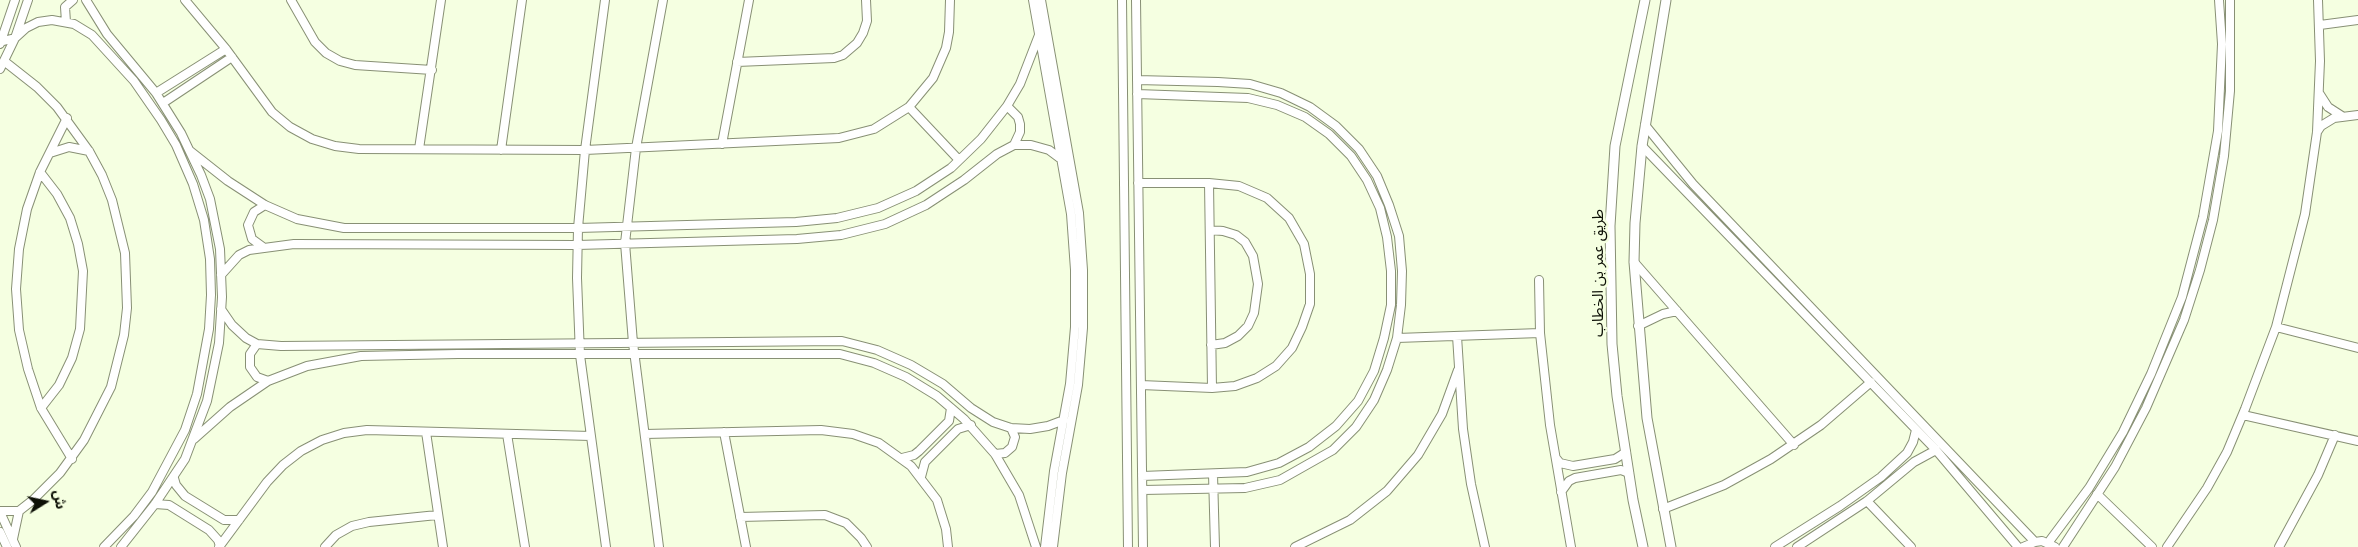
<!DOCTYPE html>
<html>
<head>
<meta charset="utf-8">
<style>
  body { margin:0 }
  #map { position:relative; width:2358px; height:547px; overflow:hidden; background:#f5ffe1; font-family:Raleway,"Noto Sans Arabic",sans-serif }
  canvas { display:block }
  .north { position:absolute; left:20px; top:477px; width:50px; height:50px; -webkit-text-stroke:4px #f5ffe1; paint-order:stroke; rotate:80deg; font-size:14px; font-weight:700; line-height:20px; text-align:center; color:#0d1006 }
  .north::after { content:''; display:block; margin:auto; width:18px; height:22px; background:#0d1006; clip-path:polygon(50% 0,100% 100%,50% 72%,0 100%) }
</style>
</head>
<body>
<div id="map">
<canvas width="2358" height="547"></canvas>
<div class="north">ش</div>
</div>
<script>
const g = document.querySelector('canvas').getContext('2d');
g.lineJoin = 'round';
const shape = rows => new Path2D(rows.map(r => 'M' + r).join(''));
function strokePath(path, color, width, dash) { g.strokeStyle = color; g.lineWidth = width; g.lineCap = dash ? 'butt' : 'round'; g.setLineDash(dash || []); g.stroke(path); }
function label(font, color, halo, rows, align = 'center') {
  g.font = font + ' Raleway,"Noto Sans Arabic",sans-serif'; g.lineWidth = 5; g.setLineDash([]); g.textBaseline = 'middle'; g.strokeStyle = halo; g.fillStyle = color; for (const [text, x, y, turn = 0] of rows) {
    g.save(); g.translate(x, y); g.rotate((+turn || 0) * Math.PI / 180); g.textAlign = isNaN(turn) ? turn : align; if (halo) g.strokeText(text, 0, 0); g.fillText(text, 0, 0); g.restore();
  }
}
const minor = shape([
  [86,0,107,34,156,93,181,133,201,175,210,199,220,249,222,297,219,343,207,401,185,459,155,504,121,547],
  [185,0,226,49,272,112,290,127,312,139,335,146,359,149,585,150,839,138,874,129,909,107,933,78,946,48,949,32,950,0],
  [291,0,315,42,326,53,340,61,355,65,432,70],
  [605,0,585,150,578,228,577,278,580,355,606,547],
  [1033,0,1071,214,1075,270,1075,327,1070,384,1054,471,1045,547],
  [1041,0,1079,213,1083,270,1083,328,1078,385,1062,473,1053,547],
  [1122,0,1128,547],
  [1136,0,1143,547],
  [66,22,65,7,73,0],
  [2320,25,2358,20],
  [0,42,15,38,26,28,38,22,52,20,74,24,92,35,134,81,161,120,176,145,193,184,204,220,210,259,211,295,209,329,197,394,185,430,152,492,134,516,104,547],
  [0,44,15,0],
  [737,62,834,58,843,55,857,43,863,33,867,21,866,0],
  [0,69,15,38,28,0],
  [1137,80,1218,82,1250,84,1281,93,1310,107,1336,126,1359,149,1377,176,1389,205,1399,236,1402,271,1401,305,1397,338,1387,370,1374,400,1356,427,1333,450,1280,480,1245,488,1143,490],
  [156,93,226,49],
  [2319,93,2328,107,2342,116],
  [1137,94,1248,98,1277,105,1305,117,1329,134,1351,156,1367,180,1380,208,1387,237,1391,271,1391,305,1384,338,1374,371,1358,401,1336,426,1309,447,1279,463,1247,472,1142,476],
  [163,103,232,57],
  [1007,106,1018,117,1020,124,1020,132,1014,145],
  [909,107,959,160],
  [67,118,40,172,27,209,19,249,16,289,19,330,28,369,41,408,72,459],
  [1645,125,1693,184,2035,542],
  [2317,132,2321,126,2334,118,2358,115],
  [722,144,749,0],
  [1642,146,1936,450,2018,547],
  [419,149,441,0],
  [501,150,522,0],
  [190,151,228,181,265,205,297,219,344,228,578,228,796,222,837,218,878,208,916,191,951,168,981,139,1007,106,1020,84,1039,35],
  [50,153,69,147,89,151],
  [40,172,57,194,70,218,78,244,83,271,80,329,72,358,59,385,41,408],
  [1138,183,1209,183,1239,186,1267,198,1289,218,1304,244,1310,274,1310,304,1302,327,1292,348,1276,366,1257,378,1235,386,1212,388,1141,385],
  [1209,183,1212,388],
  [1210,230,1223,231,1236,235,1245,242,1253,256,1258,284,1254,313,1248,326,1238,336,1225,343,1211,345],
  [263,247,252,239,248,225,254,212,265,205],
  [1634,262,1794,445],
  [221,275,239,255,249,250,294,244,577,245,797,239,841,235,885,224,926,205,964,180,997,154,1014,145,1031,145,1049,150,1061,159],
  [1539,280,1540,333,1550,425,1571,547],
  [221,309,232,325,246,338,257,344,281,346,842,341,877,350,911,365,943,384,971,408,993,422,1011,428,1030,429,1048,426,1064,420],
  [1638,326,1663,314,1677,311],
  [2276,327,2358,348],
  [1457,336,1463,429,1471,484,1485,547],
  [1397,338,1540,333],
  [257,344,250,354,250,367,257,377,268,381],
  [2243,415,2358,441],
  [426,432,443,547],
  [724,432,746,547],
  [507,434,525,547],
  [645,434,821,430,853,434,879,443,911,466,937,500,946,529,948,547],
  [194,439,230,407,268,381,307,366,361,356,458,354,840,354,874,363,906,377,937,396,964,419,995,454,1019,495,1036,547],
  [995,454,1005,453,1012,447,1015,437,1011,428],
  [902,458,914,455,919,451,949,421,951,408],
  [1556,458,1560,463,1573,466,1615,459,1626,452],
  [1213,474,1215,547],
  [921,477,925,462,958,429,971,425],
  [174,478,176,485,185,496,224,520,239,520],
  [1561,492,1569,481,1575,478,1621,470,1629,473],
  [2097,494,2152,547],
  [1867,501,1911,547],
  [155,504,169,505,209,530,218,540,220,546],
  [1663,509,1724,485,1771,459,1821,425,1871,382],
  [0,511,19,511,33,500,60,473,84,440,111,387,124,335,127,308,125,253,112,200,102,175,89,151,57,107,37,87,4,61],
  [0,512,16,547],
  [740,517,825,515,846,523,861,538,867,547],
  [0,532,7,547],
  [13,539,19,511],
  [2048,543,2089,488,2123,432,2151,374,2182,297,2203,217,2218,131,2222,44,2219,0],
  [219,547,267,482,283,465,301,451,322,440,344,433,367,430,591,436],
  [325,547,336,535,352,526,369,522,437,515],
  [659,547,633,343,625,243,636,148,663,0],
  [1295,547,1350,520,1387,491,1418,455,1442,414,1458,370],
  [1775,547,1840,506,1881,477,1907,453,1913,442,1916,430],
  [1797,547,1867,501,1914,462,1936,450],
  [2023,547,2035,542,2042,541,2055,547],
  [2063,547,2115,467,2146,408,2184,320,2200,270,2213,220,2224,156,2230,91,2230,0],
  [2167,547,2207,488,2227,452,2245,409,2276,327,2305,214,2317,132,2320,61,2318,0],
  [2279,547,2318,475,2335,435]
]);
const tertiary = shape([
  [1666,0,1642,146,1635,223,1634,262,1647,418,1671,547],
  [1643,547,1633,500,1617,396,1612,344,1610,226,1615,146,1645,0]
]);
strokePath(minor, '#889075', 10);
strokePath(tertiary, '#889075', 11);
strokePath(minor, '#fff', 8);
strokePath(tertiary, '#fff', 9);
label('15px', '#0d1006', '#f5ffe1', [
  ["طريق عمر بن الخطاب",1598,273,-90]
]);
</script>
</body>
</html>
